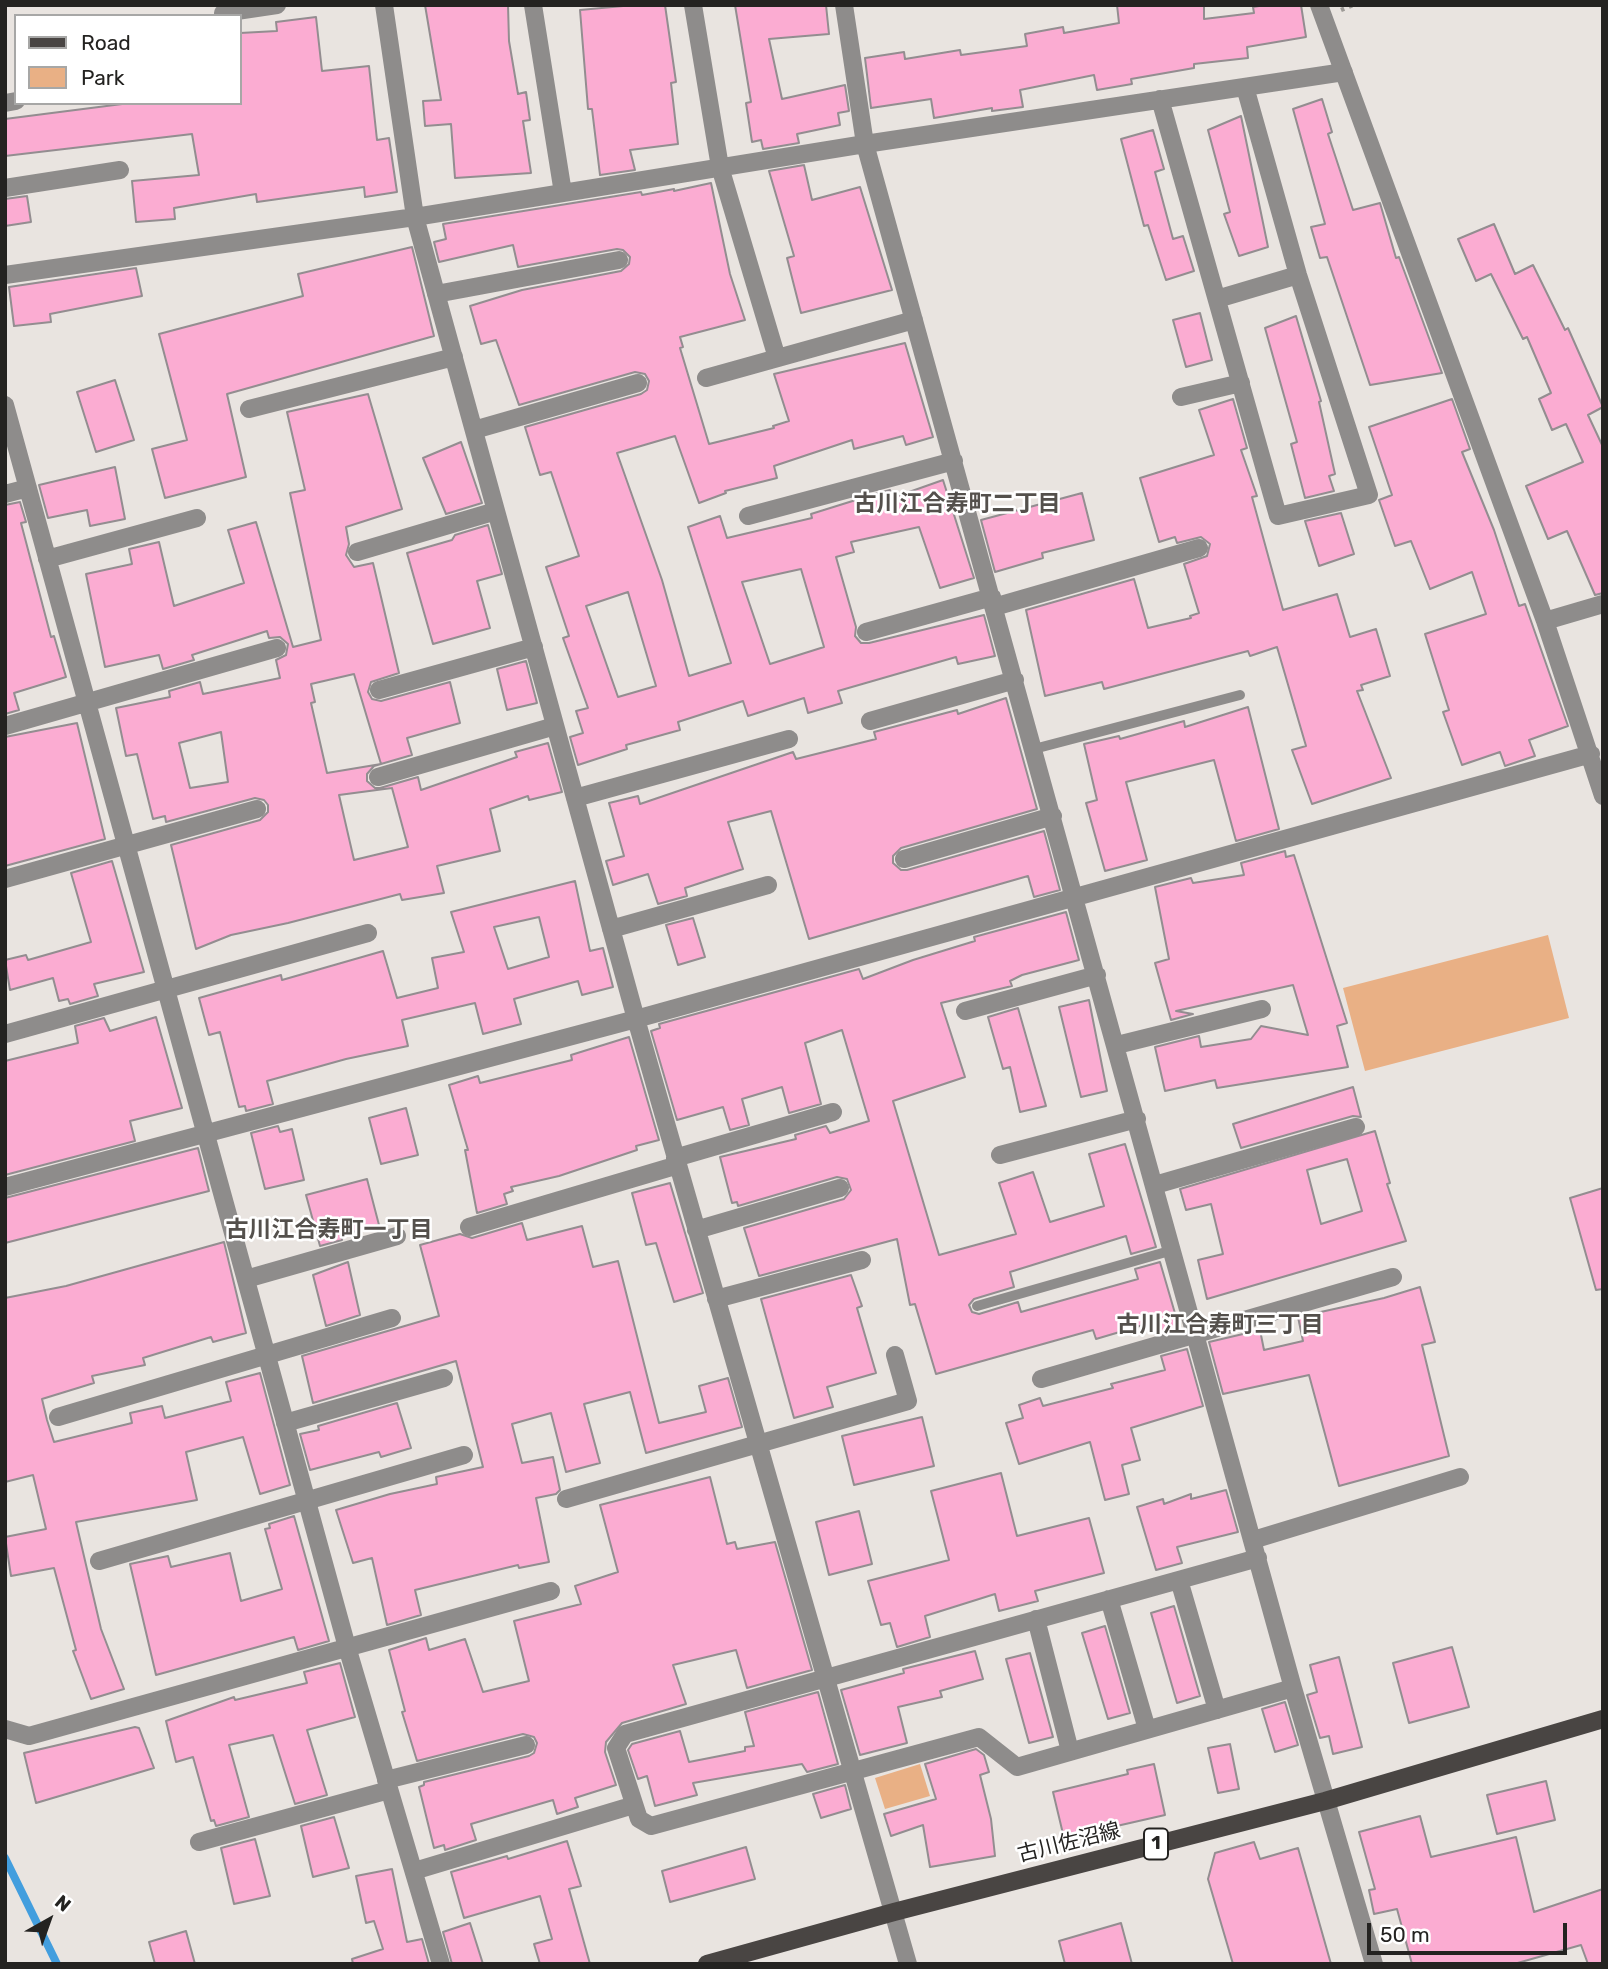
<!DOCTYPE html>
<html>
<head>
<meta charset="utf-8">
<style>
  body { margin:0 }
  #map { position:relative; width:1608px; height:1969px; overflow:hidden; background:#e9e4e0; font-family:Rubik,sans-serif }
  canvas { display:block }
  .frame { position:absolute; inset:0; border:7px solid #242321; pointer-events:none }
  .legend { position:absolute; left:14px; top:14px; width:228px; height:91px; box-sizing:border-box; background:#fff; border:2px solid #a7a7a6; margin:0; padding:9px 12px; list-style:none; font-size:21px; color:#242321 }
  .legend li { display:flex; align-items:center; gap:14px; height:35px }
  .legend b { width:35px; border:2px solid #a7a7a6 }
  .north { position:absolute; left:14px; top:1885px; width:70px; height:70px; -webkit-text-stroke:5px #fff; paint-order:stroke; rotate:40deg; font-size:19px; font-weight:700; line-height:28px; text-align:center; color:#242321 }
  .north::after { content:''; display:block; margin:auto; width:24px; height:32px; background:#242321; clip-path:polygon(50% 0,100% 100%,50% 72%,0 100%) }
  .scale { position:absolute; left:1367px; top:1923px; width:200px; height:32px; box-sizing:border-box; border:4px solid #242321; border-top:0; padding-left:9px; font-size:21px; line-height:24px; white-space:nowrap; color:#242321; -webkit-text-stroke:5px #fff; paint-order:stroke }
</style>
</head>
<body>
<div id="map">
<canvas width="1608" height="1969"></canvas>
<div class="frame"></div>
<ul class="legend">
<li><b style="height:9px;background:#494543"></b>Road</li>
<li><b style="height:19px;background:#e9b085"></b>Park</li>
</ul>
<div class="north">N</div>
<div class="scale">50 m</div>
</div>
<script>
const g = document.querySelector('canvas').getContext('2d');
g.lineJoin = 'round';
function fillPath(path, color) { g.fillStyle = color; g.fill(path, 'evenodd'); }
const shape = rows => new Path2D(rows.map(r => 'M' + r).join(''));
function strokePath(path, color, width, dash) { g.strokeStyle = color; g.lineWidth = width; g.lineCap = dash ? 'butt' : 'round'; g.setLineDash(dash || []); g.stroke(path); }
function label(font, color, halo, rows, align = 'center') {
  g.font = font + ' Rubik,"Noto Sans JP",sans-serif'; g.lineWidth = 5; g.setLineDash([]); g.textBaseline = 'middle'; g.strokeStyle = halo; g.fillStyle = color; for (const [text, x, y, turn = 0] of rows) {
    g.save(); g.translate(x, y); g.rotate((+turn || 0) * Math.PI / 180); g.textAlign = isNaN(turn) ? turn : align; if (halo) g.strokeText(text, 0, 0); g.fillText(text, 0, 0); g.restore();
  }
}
fillPath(shape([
  [1548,935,1569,1018,1365,1071,1343,988],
  [920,1764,930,1796,885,1809,875,1778]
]), '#e9b085');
strokePath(shape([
  [5,1858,57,1964]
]), '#439ede', 8);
const building = shape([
  [425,5,508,5,509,41,518,94,526,92,530,120,523,121,531,173,455,178,451,124,425,126,423,101,441,100,425,5],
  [634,5,665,5,676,82,671,83,678,144,630,150,635,170,600,175,592,109,588,109,580,10,634,5],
  [735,5,826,5,829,34,769,39,782,99,845,85,849,111,838,113,840,125,797,134,799,143,763,149,761,140,752,142,746,103,751,102,735,5],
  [1117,5,1204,5,1204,19,1254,13,1253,7,1265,5,1301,5,1306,37,1247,47,1248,58,1194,64,1194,68,1131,79,1132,84,1097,90,1094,75,1020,90,1023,107,992,111,992,108,934,118,931,99,871,108,865,58,904,52,905,59,960,50,961,55,1027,46,1025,34,1063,27,1064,33,1119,23,1117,5],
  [316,17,322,71,369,66,377,140,389,138,397,192,365,197,364,187,257,202,256,194,174,208,175,219,136,222,132,181,199,175,192,134,5,156,5,119,130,103,240,103,240,33,277,31,276,22,316,17],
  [1322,99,1332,132,1328,134,1353,210,1380,203,1396,258,1399,257,1442,373,1370,385,1327,257,1320,258,1311,227,1325,224,1293,109,1322,99],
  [1241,116,1268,247,1239,256,1224,214,1230,212,1208,130,1241,116],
  [1153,130,1164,169,1155,172,1173,239,1183,236,1194,271,1166,280,1148,225,1144,226,1121,139,1153,130],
  [804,165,812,200,860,187,892,290,801,313,787,258,794,256,769,171,804,165],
  [711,183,730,274,745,320,680,337,683,347,680,348,709,444,774,428,773,426,789,421,774,374,905,343,933,437,906,445,903,436,854,449,852,440,774,466,777,478,725,491,726,493,699,503,675,436,617,453,662,580,689,676,731,663,688,527,720,516,727,538,812,518,811,514,875,494,890,490,892,498,943,480,974,578,940,588,919,527,851,542,854,552,836,557,856,627,855,636,861,643,869,643,984,615,995,656,958,664,956,657,838,691,842,703,808,713,804,698,748,716,743,701,678,722,680,730,626,745,627,749,578,765,570,737,583,733,576,711,588,708,563,638,569,636,546,567,579,556,551,472,540,475,525,427,641,394,647,390,649,381,645,374,635,372,519,405,496,340,481,344,470,306,522,290,621,271,629,264,630,257,623,250,617,249,518,267,513,245,439,262,434,242,446,239,443,224,641,192,642,195,674,189,674,191,711,183],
  [801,569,824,647,770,664,742,582,801,569],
  [628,592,656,686,618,697,586,606,628,592],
  [27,196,31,222,5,226,5,199,27,196],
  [1494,224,1515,274,1533,265,1565,330,1568,328,1603,407,1588,415,1603,447,1603,593,1595,595,1567,531,1548,539,1526,486,1583,462,1566,424,1552,430,1539,399,1551,393,1527,337,1523,339,1491,274,1476,281,1458,239,1494,224],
  [412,247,434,336,227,394,246,477,165,498,152,449,187,440,159,334,303,296,298,274,412,247],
  [136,268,142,296,50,314,51,322,14,326,9,287,136,268],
  [1200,313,1212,360,1186,367,1173,320,1200,313],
  [1296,316,1321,401,1319,402,1335,474,1329,476,1334,491,1305,498,1291,444,1297,442,1265,328,1296,316],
  [115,380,134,440,96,452,77,392,115,380],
  [368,394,402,509,346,527,349,544,346,555,354,567,373,563,399,673,371,682,368,692,372,699,381,701,450,682,460,723,407,738,412,755,374,766,367,774,367,781,375,788,380,788,418,777,421,790,517,757,515,752,548,743,562,792,529,800,528,796,490,809,500,851,437,866,444,893,402,900,400,894,288,923,231,935,196,949,171,845,260,820,268,812,268,805,264,800,255,798,166,822,165,816,153,819,137,754,126,756,116,708,170,697,169,691,200,682,203,694,280,678,276,660,286,655,288,644,280,637,269,638,267,631,192,655,194,660,163,669,159,655,105,667,86,574,132,564,129,549,159,542,174,606,244,583,228,530,256,522,293,647,321,640,290,493,305,490,287,412,368,394],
  [354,674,381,764,327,773,311,703,315,702,311,684,354,674],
  [221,732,228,782,190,788,179,743,221,732],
  [392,788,408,847,354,860,339,795,392,788],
  [1233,399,1247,448,1241,450,1257,496,1252,497,1283,610,1337,594,1350,637,1376,629,1390,676,1361,685,1363,690,1357,691,1391,778,1312,804,1292,750,1306,746,1277,647,1250,656,1248,651,1104,689,1102,682,1045,696,1026,610,1134,579,1148,628,1191,618,1190,616,1199,613,1184,564,1207,556,1210,544,1201,537,1177,543,1175,537,1159,542,1140,478,1214,455,1199,410,1233,399],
  [1452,399,1470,449,1462,452,1494,530,1519,606,1525,604,1568,726,1529,740,1535,756,1505,766,1500,752,1462,765,1443,712,1449,710,1425,634,1486,614,1472,572,1430,589,1411,541,1395,546,1379,500,1392,495,1369,427,1452,399],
  [461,442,482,503,446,514,423,458,461,442],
  [115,467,125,519,90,526,87,510,48,518,39,485,115,467],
  [1082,493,1094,540,1042,553,1043,558,995,572,981,520,1082,493],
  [20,502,26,522,21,523,51,637,54,636,66,677,14,693,19,710,5,714,5,505,20,502],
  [1341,513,1354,554,1319,566,1305,521,1341,513],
  [488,525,502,574,477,581,490,628,433,644,407,553,452,540,455,535,488,525],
  [526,661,537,703,507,710,497,669,526,661],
  [1006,698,1037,809,901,848,893,856,893,863,901,870,907,870,1044,831,1060,890,1034,897,1028,876,809,939,771,811,728,822,743,869,685,888,687,896,658,904,648,874,613,885,606,861,624,856,609,803,638,796,640,804,793,752,796,759,876,739,874,732,957,710,958,714,1006,698],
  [1248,707,1279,829,1236,841,1214,760,1126,782,1147,860,1105,871,1086,803,1097,800,1084,744,1119,736,1120,739,1184,721,1185,727,1248,707],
  [77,723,105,839,5,866,5,737,77,723],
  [1285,851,1286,857,1294,855,1347,1023,1337,1026,1348,1067,1217,1088,1215,1080,1165,1091,1155,1047,1199,1036,1201,1047,1251,1039,1261,1026,1308,1035,1293,985,1176,1011,1193,1014,1171,1020,1155,963,1169,959,1155,887,1191,878,1193,883,1244,875,1241,863,1285,851],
  [112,861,144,972,94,984,98,996,70,1004,68,999,59,1001,53,978,10,990,5,960,26,955,28,960,91,942,71,873,112,861],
  [575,881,590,951,603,948,613,987,582,995,578,981,514,999,521,1024,483,1034,475,1003,402,1020,408,1046,346,1059,267,1081,273,1104,246,1111,245,1106,239,1107,220,1032,209,1035,199,998,281,975,282,980,383,951,397,998,438,988,432,958,464,952,451,912,575,881],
  [539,917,549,957,508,969,494,927,539,917],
  [1066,912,1079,960,1022,975,1010,981,1012,986,941,1003,965,1077,893,1101,939,1255,1016,1234,999,1183,1033,1172,1050,1222,1104,1206,1089,1154,1125,1144,1156,1247,1131,1254,1126,1236,1010,1272,1014,1287,974,1299,969,1305,972,1312,979,1314,1018,1302,1021,1312,1138,1279,1135,1269,1160,1262,1179,1327,1155,1334,1150,1323,1096,1339,1093,1330,936,1374,915,1304,910,1305,897,1239,759,1276,744,1228,844,1199,851,1190,847,1179,837,1177,738,1206,737,1202,732,1203,720,1157,796,1139,795,1135,826,1126,830,1133,869,1121,842,1030,805,1043,821,1104,789,1113,782,1087,742,1099,749,1125,730,1130,723,1107,677,1120,651,1031,660,1028,659,1024,859,969,863,979,913,960,975,941,974,937,1066,912],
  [693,918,705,957,678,965,666,925,693,918],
  [1089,1000,1107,1091,1081,1097,1059,1007,1089,1000],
  [1018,1008,1046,1106,1020,1112,1010,1067,1003,1069,988,1017,1018,1008],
  [156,1017,182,1108,130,1121,135,1141,5,1175,5,1061,78,1043,75,1026,104,1018,110,1031,156,1017],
  [629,1037,659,1140,636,1146,637,1150,559,1176,511,1187,513,1191,504,1194,507,1204,477,1213,465,1150,468,1150,449,1085,478,1076,480,1083,572,1060,571,1055,629,1037],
  [1353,1087,1361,1117,1353,1116,1241,1148,1233,1124,1353,1087],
  [406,1108,418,1155,381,1164,369,1118,406,1108],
  [278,1126,280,1132,292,1129,304,1180,265,1189,251,1133,278,1126],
  [1375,1131,1390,1183,1387,1184,1406,1241,1207,1299,1198,1260,1223,1254,1211,1204,1186,1210,1180,1189,1375,1131],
  [1347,1159,1362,1211,1321,1224,1307,1170,1347,1159],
  [198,1148,209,1191,5,1243,5,1198,198,1148],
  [367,1179,379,1225,341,1235,342,1240,320,1246,306,1195,367,1179],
  [670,1183,703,1293,674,1302,656,1243,646,1245,632,1193,670,1183],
  [1603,1188,1603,1289,1596,1290,1570,1198,1603,1188],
  [522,1223,527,1240,582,1226,593,1267,618,1261,659,1423,706,1412,699,1386,728,1378,742,1427,646,1453,630,1392,584,1404,600,1463,566,1472,551,1413,512,1424,522,1463,553,1457,560,1490,556,1494,536,1498,549,1562,519,1568,518,1565,415,1590,421,1615,387,1625,372,1558,353,1563,336,1510,390,1494,437,1484,436,1477,483,1467,456,1361,313,1403,302,1356,439,1316,420,1245,460,1234,472,1238,522,1223],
  [224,1242,246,1333,213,1342,211,1337,143,1358,145,1365,92,1376,94,1383,42,1399,47,1420,54,1442,132,1423,130,1413,162,1406,165,1418,231,1401,226,1382,260,1373,290,1485,260,1494,243,1437,186,1452,197,1500,76,1522,101,1629,124,1689,91,1699,73,1651,76,1650,54,1568,11,1576,5,1537,46,1529,33,1475,5,1482,5,1298,66,1286,224,1242],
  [348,1262,360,1315,326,1326,313,1275,348,1262],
  [851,1275,862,1306,857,1308,876,1373,827,1387,833,1407,794,1418,761,1299,851,1275],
  [1420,1287,1435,1342,1422,1345,1449,1456,1339,1486,1309,1375,1223,1394,1209,1342,1260,1330,1264,1350,1303,1341,1298,1317,1384,1298,1420,1287],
  [1187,1349,1203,1406,1131,1428,1140,1460,1122,1465,1129,1494,1105,1500,1090,1442,1019,1464,1006,1423,1023,1418,1019,1405,1040,1398,1043,1406,1113,1388,1111,1384,1165,1370,1161,1356,1187,1349],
  [397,1403,411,1448,381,1457,379,1452,310,1470,300,1434,319,1430,318,1426,397,1403],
  [922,1417,934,1466,854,1485,842,1436,922,1417],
  [1001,1473,1017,1536,1089,1518,1104,1573,1035,1591,1038,1601,999,1611,995,1594,925,1616,930,1637,897,1647,890,1623,881,1625,868,1581,949,1560,931,1491,1001,1473],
  [710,1477,727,1544,735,1542,737,1549,775,1542,812,1670,747,1688,736,1650,673,1665,686,1704,622,1723,606,1742,605,1752,616,1785,575,1798,578,1807,557,1814,553,1800,471,1824,476,1840,445,1850,444,1845,434,1848,419,1787,424,1785,424,1782,529,1756,534,1753,537,1743,534,1737,523,1734,417,1761,402,1712,405,1711,389,1650,426,1638,429,1650,465,1639,483,1692,529,1681,514,1621,581,1604,575,1586,618,1572,600,1505,710,1477],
  [1226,1490,1238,1532,1177,1547,1182,1563,1156,1570,1137,1507,1163,1499,1164,1504,1191,1494,1191,1499,1226,1490],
  [859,1511,872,1564,829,1575,816,1522,859,1511],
  [294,1516,329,1641,298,1650,294,1637,156,1675,130,1564,168,1556,171,1567,230,1553,241,1601,282,1589,265,1529,270,1528,269,1524,294,1516],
  [1174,1606,1200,1696,1177,1703,1151,1613,1174,1606],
  [1105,1626,1130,1713,1108,1719,1082,1633,1105,1626],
  [1452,1647,1469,1707,1409,1723,1393,1663,1452,1647],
  [975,1651,983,1679,940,1691,942,1697,898,1707,907,1743,860,1755,841,1690,904,1673,903,1669,975,1651],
  [1030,1653,1053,1737,1029,1743,1006,1659,1030,1653],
  [1339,1657,1362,1747,1333,1754,1329,1736,1320,1738,1307,1695,1317,1692,1310,1665,1339,1657],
  [340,1663,355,1717,307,1730,327,1795,295,1804,273,1735,229,1745,249,1817,216,1826,214,1820,211,1821,193,1757,176,1762,166,1721,234,1697,235,1700,307,1683,304,1672,340,1663],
  [818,1692,838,1764,807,1772,802,1764,693,1783,697,1795,655,1806,647,1776,638,1779,628,1750,632,1744,680,1731,689,1762,745,1751,745,1747,754,1746,745,1712,818,1692],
  [1285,1702,1298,1745,1275,1752,1262,1709,1285,1702],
  [135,1727,139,1728,154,1768,36,1803,24,1753,135,1727],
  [1230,1744,1239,1789,1218,1793,1208,1748,1230,1744],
  [976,1749,984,1755,989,1772,980,1775,991,1819,995,1856,930,1867,923,1825,891,1836,884,1814,936,1799,925,1764,976,1749],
  [1154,1764,1165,1815,1064,1838,1053,1792,1128,1774,1127,1770,1154,1764],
  [1546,1781,1555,1820,1497,1834,1487,1795,1546,1781],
  [845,1785,851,1809,821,1818,813,1794,845,1785],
  [1420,1816,1431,1857,1516,1837,1534,1912,1603,1889,1603,1964,1588,1964,1581,1945,1514,1964,1412,1964,1397,1909,1374,1914,1369,1890,1375,1889,1359,1832,1420,1816],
  [334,1817,349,1868,313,1877,301,1826,334,1817],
  [255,1839,270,1896,234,1904,221,1848,255,1839],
  [567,1841,581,1886,569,1889,590,1964,540,1964,534,1944,552,1939,540,1896,464,1918,451,1872,507,1856,508,1859,567,1841],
  [1254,1842,1260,1859,1298,1848,1331,1964,1233,1964,1208,1879,1215,1853,1254,1842],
  [746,1847,755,1879,670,1902,662,1871,746,1847],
  [392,1869,407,1942,422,1939,429,1964,353,1964,352,1959,383,1949,374,1921,366,1923,356,1876,392,1869],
  [470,1923,483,1964,452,1964,443,1932,470,1923],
  [1121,1923,1132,1964,1065,1964,1059,1941,1121,1923],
  [186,1931,195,1964,155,1964,149,1942,186,1931]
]);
fillPath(building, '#fbacd2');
strokePath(building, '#938d90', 2);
strokePath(shape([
  [1341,10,1353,5]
]), '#9e9b97', 4.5, [3.5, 5]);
strokePath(shape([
  [1034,749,1240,695],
  [977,1306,1173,1250]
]), '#8e8c8b', 10);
strokePath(shape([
  [384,5,415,217,636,1019,908,1964],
  [533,5,563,193],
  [693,5,720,167,777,358],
  [844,5,865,144,1293,1688,1374,1964],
  [1319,5,1545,621,1603,796],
  [223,13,277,5],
  [1160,99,1278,516,1369,495,1298,275,1245,87],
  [5,103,16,101],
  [5,188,120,170],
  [5,275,415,217,865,144,1344,72],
  [436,294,619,260],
  [1217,299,1298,275],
  [706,378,914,320],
  [1181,397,1241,383],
  [5,405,347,1647,441,1964],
  [249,409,454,357],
  [474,430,638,383],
  [5,494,28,488],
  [748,516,954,461],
  [357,552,496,511],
  [47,559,197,518],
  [994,607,1199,548],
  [1545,621,1603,604],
  [866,632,992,597],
  [379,690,534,647],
  [870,721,1015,680],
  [5,726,277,648],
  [378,777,555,726],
  [575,798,789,739],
  [904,859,1053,816],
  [5,879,257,809],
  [611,929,768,885],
  [965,1011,1097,975],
  [5,1034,368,933],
  [1117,1045,1262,1009],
  [1000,1155,1137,1119],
  [675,1158,833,1112],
  [1155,1185,1356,1127],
  [5,1187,636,1019,1591,754],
  [469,1227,678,1165],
  [696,1230,840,1188],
  [246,1279,397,1236],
  [716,1299,862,1260],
  [1041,1379,1393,1277],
  [58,1417,392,1318],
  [285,1423,444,1378],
  [566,1499,908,1401,895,1355],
  [1253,1540,1460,1477],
  [1258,1558,625,1734,616,1748,639,1819,651,1826,979,1737,1017,1767,1293,1688],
  [99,1561,464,1455],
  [1179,1580,1217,1710],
  [1109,1599,1147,1729],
  [1036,1619,1070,1751],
  [5,1729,29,1736,551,1591],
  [386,1780,526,1745],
  [199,1842,389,1790],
  [414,1871,634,1805]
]), '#8e8c8b', 18);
strokePath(shape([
  [707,1964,894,1912,1325,1801,1603,1719]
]), '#494543', 18);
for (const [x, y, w] of [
  [1156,1844,24]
]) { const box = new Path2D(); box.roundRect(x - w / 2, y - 15.5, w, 31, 5); g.fillStyle = '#fff'; g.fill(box); strokePath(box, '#242321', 2); }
label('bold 19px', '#242321', null, [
  ["1",1156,1844]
]);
label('21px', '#242321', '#fff', [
  ["古川佐沼線",1069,1843,-14]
]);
label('bold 23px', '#54504c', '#fff', [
  ["古川江合寿町二丁目",957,504],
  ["古川江合寿町一丁目",329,1230],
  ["古川江合寿町三丁目",1220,1325]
]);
</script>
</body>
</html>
